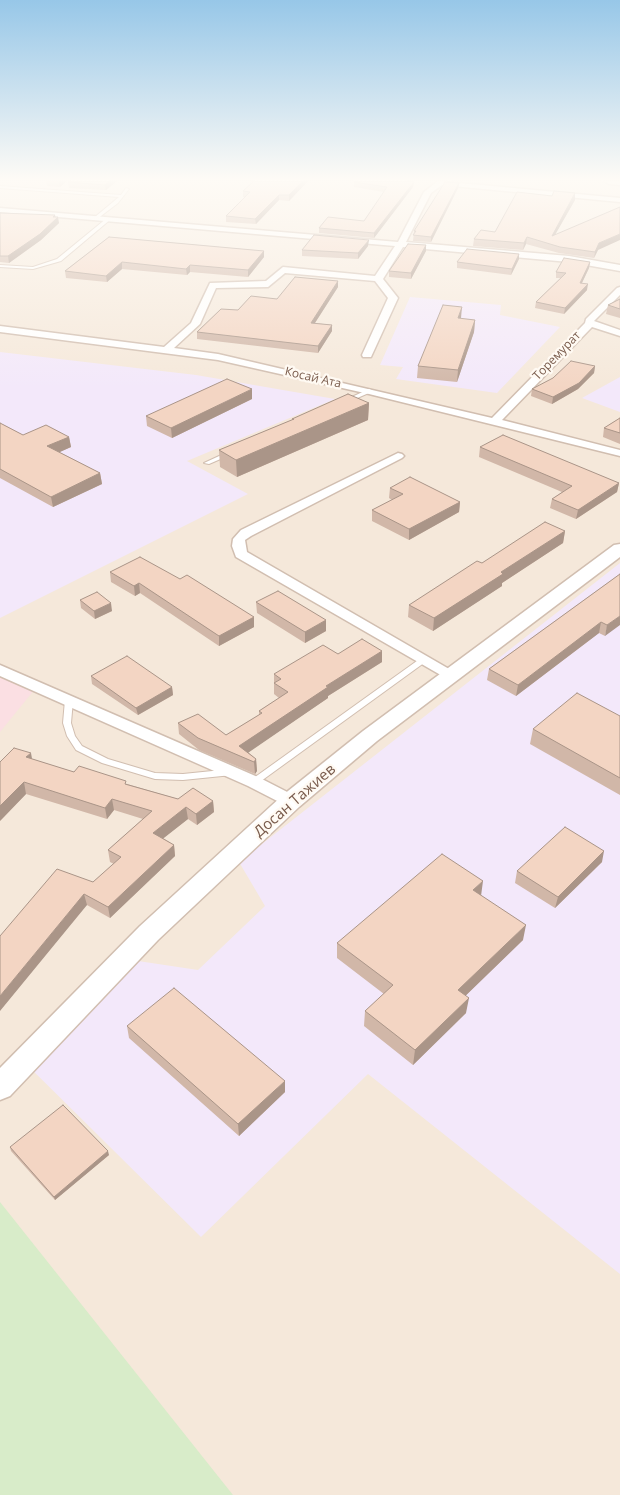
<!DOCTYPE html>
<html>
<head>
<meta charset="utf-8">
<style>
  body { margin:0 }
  canvas { display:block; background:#fdf6ec }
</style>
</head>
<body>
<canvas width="620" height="1495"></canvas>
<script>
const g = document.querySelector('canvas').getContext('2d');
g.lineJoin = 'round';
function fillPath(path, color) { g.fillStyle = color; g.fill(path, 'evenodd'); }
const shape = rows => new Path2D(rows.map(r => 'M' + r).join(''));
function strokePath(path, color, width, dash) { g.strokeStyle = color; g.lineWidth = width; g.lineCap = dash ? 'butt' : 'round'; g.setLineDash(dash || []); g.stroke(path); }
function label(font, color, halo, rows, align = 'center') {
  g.font = font + ' "Open Sans",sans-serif'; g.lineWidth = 4.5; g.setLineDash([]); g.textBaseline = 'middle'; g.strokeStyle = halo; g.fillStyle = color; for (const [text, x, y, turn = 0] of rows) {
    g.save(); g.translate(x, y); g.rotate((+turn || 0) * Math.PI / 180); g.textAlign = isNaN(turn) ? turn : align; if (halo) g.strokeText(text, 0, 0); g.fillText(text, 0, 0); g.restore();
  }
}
fillPath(shape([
  [0,181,620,181,620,1495,0,1495]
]), '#f5e8da');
fillPath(shape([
  [410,297,501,305,500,315,560,327,497,393,396,379,403,367,380,365],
  [0,352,196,375,335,399,187,461,248,494,0,618],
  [620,377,620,412,582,398],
  [620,563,620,1274,368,1074,201,1237,17,1055,138,961,198,970,265,906,239,862]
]), '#f3e8fa');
fillPath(shape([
  [0,677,35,689,0,732]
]), '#fbdfe3');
fillPath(shape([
  [0,1202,233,1495,0,1495]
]), '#d8ecc9');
const service = shape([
  [0,186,121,195,126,188,129,189,118,203,97,219,95,217,119,197,0,188,0,186],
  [107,218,111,219,61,261,33,269,0,267,0,265,33,267,57,259,107,218],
  [369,389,371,390,371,392,346,403,341,402,369,389],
  [230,451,233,453,232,454,209,464,204,463,230,451],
  [421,658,427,658,428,660,257,784,251,784,249,782,251,780,421,658],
  [69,697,73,700,71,723,75,736,82,746,108,759,155,773,183,774,232,769,236,772,232,775,183,780,155,779,102,763,76,750,67,736,63,723,65,700,69,697]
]);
const minor = shape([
  [438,181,620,198,620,202,442,185,431,193,406,242,569,256,620,265,620,271,569,262,403,247,383,279,398,298,371,357,363,357,362,355,388,298,375,281,285,273,268,287,216,288,200,324,174,348,218,354,492,418,585,323,586,319,617,288,620,287,620,295,594,321,620,330,620,336,592,327,502,420,620,450,620,456,369,394,218,360,0,332,0,326,164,347,191,323,210,283,266,281,283,267,375,276,395,246,0,212,0,208,398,242,424,192,438,181],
  [398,453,402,454,404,456,402,458,251,536,245,540,247,552,456,673,459,676,456,679,451,681,236,557,232,546,233,539,241,530,398,453],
  [0,665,260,778,297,797,300,801,297,805,291,807,285,805,248,786,0,676,0,665]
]);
const tertiary = shape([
  [604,181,620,181,620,185,609,184,604,181],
  [620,544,620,557,377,741,299,807,158,940,10,1096,0,1100,0,1068,140,926,283,795,363,731,614,545,620,544]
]);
strokePath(service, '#d1beb0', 2);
strokePath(minor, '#d1beb0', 3);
strokePath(tertiary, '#d1beb0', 3);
fillPath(service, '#fff');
fillPath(minor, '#fff');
fillPath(tertiary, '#fff');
fillPath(shape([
  [46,181,67,181,60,187,47,186],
  [70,181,117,181,106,190,69,188,68,182],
  [249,181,308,181,289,201,279,200,256,224,226,222,226,216,245,197,243,197,243,191,253,182],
  [354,182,414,182,413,187,374,238,319,233,319,228,364,221,384,192,354,187],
  [459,183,458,188,431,242,413,241,414,231],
  [575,200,555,234,598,250,594,258,559,253,526,244,523,250,473,246,474,239,495,232],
  [0,213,55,217,59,223,41,240,9,263,0,262],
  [109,237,264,251,264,257,248,277,190,272,187,275,122,269,107,282,66,278,65,271],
  [426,245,426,251,411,279,389,277,389,271],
  [368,246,358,259,302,256,302,250],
  [519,259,511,275,457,268,457,262],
  [590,262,589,268,582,283,587,290,564,314,535,308,536,302,561,278,556,278,556,272],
  [338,287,315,323,332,325,332,331,318,353,197,339,197,332,238,310,277,299],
  [620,299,620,318,606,314,608,305],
  [461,319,475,320,474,332,457,382,417,378,418,366],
  [595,366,594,373,578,389,552,404,531,396,532,389],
  [252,399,172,438,147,426,146,416],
  [369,403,368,420,237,477,220,467,219,450,292,420,292,419],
  [620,418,620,444,603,437,604,428],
  [0,423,23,435,69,437,71,447,59,452,100,473,102,484,53,507,0,478],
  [480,447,619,483,617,492,576,519,550,508,552,499,562,492,479,457],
  [390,488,460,502,459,512,409,540,372,521,372,510,392,500,389,498],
  [565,531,563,543,502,583,502,586,433,631,408,617,409,605,482,563],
  [110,572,180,579,254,617,254,627,219,646,140,593,135,596,111,582],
  [620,574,605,636,599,633,516,696,487,680,489,669],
  [80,600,112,611,95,619,81,608],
  [256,602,326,631,305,643,257,613],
  [382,651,382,662,328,696,328,698,248,752,256,759,257,771,255,774,199,750,179,734,178,723,226,735,259,715,259,711,279,698,274,694,274,674,338,654],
  [91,676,172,687,173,695,138,715,92,684],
  [620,716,620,795,530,744,533,729],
  [32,759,74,772,127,784,178,799,213,801,214,812,197,825,188,819,163,838,174,845,175,856,110,918,87,905,0,936,93,882,114,864,110,862,108,850,143,819,114,810,107,819,26,794,0,821],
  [602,862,555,908,515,883,517,871],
  [481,896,523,940,465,996,466,1013,413,1065,364,1026,365,1011,384,994,337,958,337,943],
  [127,1026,285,1092,239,1136,129,1038],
  [10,1147,109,1155,55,1200,11,1151]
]), '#d1b7a8');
fillPath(shape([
  [60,181,67,181,60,187,59,182],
  [110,181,117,181,106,190,105,185],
  [303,181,308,181,289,201,289,195],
  [414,182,413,187,374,238,374,233],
  [459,183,458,188,431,242,431,237],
  [575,193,575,200,551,242,552,236],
  [279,195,279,200,256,224,255,219],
  [55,215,56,219,58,217,59,223,41,240,9,263,8,256],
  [620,234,620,240,598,250,594,258,595,252,599,243],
  [527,237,526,244,523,250,524,243],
  [369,240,368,246,358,259,358,253],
  [426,245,426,251,411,279,411,273],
  [264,251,264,257,248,277,248,270],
  [519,254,519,259,511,275,512,269],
  [122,262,122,269,107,282,106,276],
  [590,262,589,268,579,289,580,283],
  [190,265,190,272,187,275,186,269],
  [338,281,338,287,311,329,311,323],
  [588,284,587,290,564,314,565,308],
  [462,307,461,318,458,318],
  [475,320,474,332,457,382,458,370],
  [332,325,332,331,318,353,318,346],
  [595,366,594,373,578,389,552,404,553,397],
  [252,389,252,399,172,438,171,428],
  [369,403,368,420,237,477,236,460],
  [69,437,71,447,49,457,47,446],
  [100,473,102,484,53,507,51,497],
  [619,483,617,492,576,519,578,510],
  [460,502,459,512,409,540,409,529],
  [565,531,563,543,502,583,502,586,433,631,434,618,501,572],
  [139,583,140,593,135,596,134,586],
  [111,603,112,611,95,619,94,611],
  [620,616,620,625,605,636,607,625],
  [254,617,254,627,219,646,219,636],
  [326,620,326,631,305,643,305,632],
  [601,622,599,633,516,696,518,685],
  [382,651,382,662,328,696,328,698,242,757,239,746,326,686],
  [172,687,173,695,138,715,136,708],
  [31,753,33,764,26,757],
  [256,759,257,771,255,774,254,762],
  [24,782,26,794,0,821,0,806],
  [112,799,114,810,107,819,105,808],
  [213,801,214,812,197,825,196,814],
  [186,807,188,819,155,845,153,833],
  [174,845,175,856,110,918,108,907],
  [604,851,602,862,555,908,558,897],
  [483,881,481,896,473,890],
  [84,894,87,905,0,1011,0,996],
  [526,925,523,940,456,1005,458,990],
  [469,998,466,1013,413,1065,415,1050],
  [285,1081,285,1092,239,1136,238,1124],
  [108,1151,109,1155,55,1200,54,1197]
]), '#aa9588');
const building = shape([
  [70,181,110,181,105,185,68,182,70,181],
  [254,181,303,181,289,195,279,195,255,219,226,216,250,192,243,191,254,181],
  [355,181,404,181,414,182,374,233,319,228,328,217,364,221,387,187,354,182,355,181],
  [445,182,459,183,431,237,413,235,416,231,414,231,445,182],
  [554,191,575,193,552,236,620,207,620,234,599,243,595,252,560,247,527,237,524,243,474,239,481,230,495,232,517,192,552,196,554,191],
  [0,213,55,215,53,217,58,217,40,234,8,256,0,256,0,213],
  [314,235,369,240,358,253,302,250,314,235],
  [109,237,264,251,248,270,190,265,186,269,122,262,106,276,65,271,109,237],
  [408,244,426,245,411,273,389,271,408,244],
  [467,249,519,254,512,269,457,262,467,249],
  [564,258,590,262,580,283,588,284,565,308,536,302,566,273,556,272,564,258],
  [295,277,338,281,311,323,332,325,318,346,197,332,221,309,238,310,251,296,277,299,295,277],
  [620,299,620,309,608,305,620,299],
  [443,305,462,307,458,318,475,320,458,370,418,366,443,305],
  [571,361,595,366,579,383,553,397,532,389,553,378,571,361],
  [227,379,252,389,171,428,146,416,227,379],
  [348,394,369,403,236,460,219,450,294,419,292,419,348,394],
  [620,418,620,433,604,428,620,418],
  [0,423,23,435,46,425,69,437,47,446,100,473,51,497,0,469,0,423],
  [503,435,619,483,578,510,552,499,572,486,480,447,503,435],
  [410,477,460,502,409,529,372,510,403,494,390,488,410,477],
  [545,522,565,531,501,572,503,574,434,618,409,605,477,561,482,563,545,522],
  [140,557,180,579,187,575,254,617,219,636,139,583,134,586,110,572,140,557],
  [620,574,620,616,607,625,601,622,518,685,489,669,620,574],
  [278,591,326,620,305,632,256,602,278,591],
  [97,592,111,603,94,611,80,600,97,592],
  [362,639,382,651,326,686,328,687,239,746,256,759,254,762,198,738,178,723,198,714,226,735,262,713,259,711,288,692,274,683,281,679,274,674,323,645,338,654,362,639],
  [127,656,172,687,136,708,91,676,127,656],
  [577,693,620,716,620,778,533,729,577,693],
  [14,748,31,753,26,757,74,772,79,766,126,781,125,784,178,799,193,788,213,801,196,814,186,807,153,833,174,845,108,907,84,894,0,996,0,936,57,869,93,882,121,857,108,850,152,811,112,799,105,808,24,782,0,806,0,762,14,748],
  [565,827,604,851,558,897,517,871,565,827],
  [442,854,483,881,473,890,526,925,458,990,469,998,415,1050,365,1011,393,985,337,943,442,854],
  [174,988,285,1081,238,1124,127,1026,174,988],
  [63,1105,108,1151,54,1197,10,1147,63,1105]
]);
fillPath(building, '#f3d5c3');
strokePath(building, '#aa9588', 1);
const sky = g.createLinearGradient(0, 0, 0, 390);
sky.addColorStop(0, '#97c7e8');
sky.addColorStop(0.46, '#fefbf6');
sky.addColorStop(1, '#fefbf600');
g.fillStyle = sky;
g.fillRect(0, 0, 620, 390);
label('12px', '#7a5c4d', '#fffaf3', [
  ["Торемурат",557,356,-46],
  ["Косай Ата",313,378,13]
]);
label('15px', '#7a5c4d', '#fffaf3', [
  ["Досан Тажиев",295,801,-41]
]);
</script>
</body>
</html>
